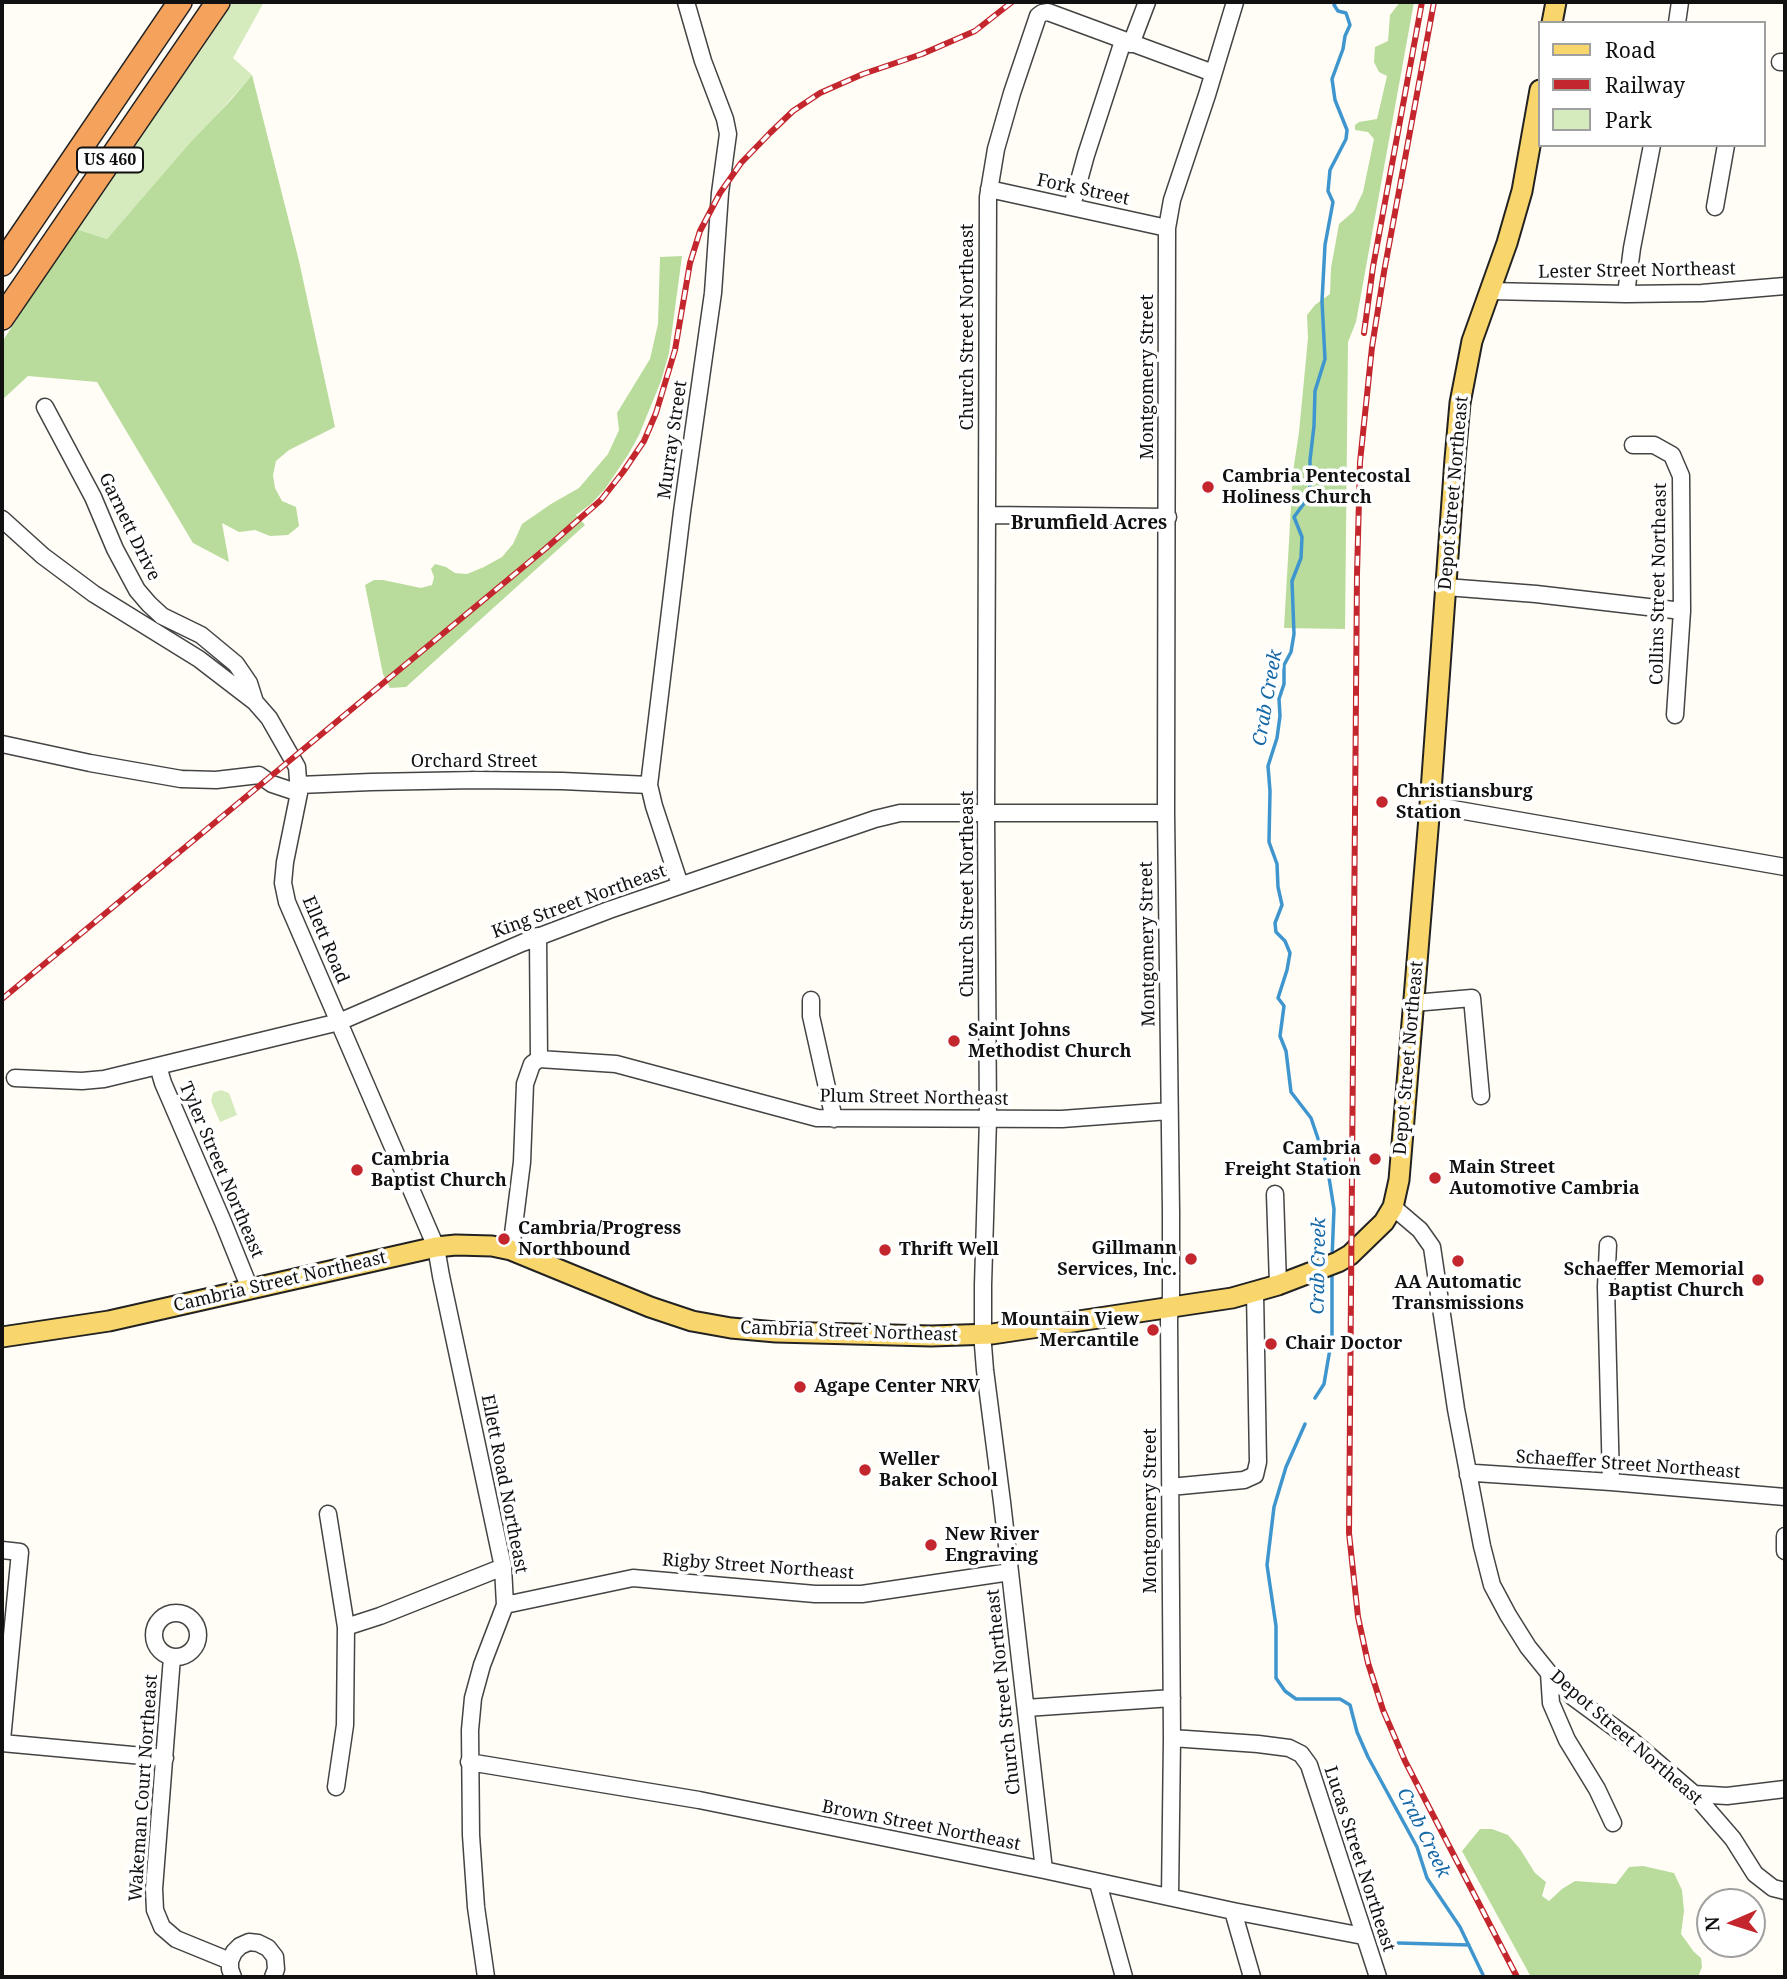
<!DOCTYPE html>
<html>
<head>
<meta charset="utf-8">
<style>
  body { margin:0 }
  #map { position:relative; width:1787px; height:1979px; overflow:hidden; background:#fffdf5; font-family:"Noto Serif",serif }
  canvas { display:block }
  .frame { position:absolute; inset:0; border:4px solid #111; pointer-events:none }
  .legend { position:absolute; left:1538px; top:21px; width:228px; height:126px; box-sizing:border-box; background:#fff; border:2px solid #a0a0a0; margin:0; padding:9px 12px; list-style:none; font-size:21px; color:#111 }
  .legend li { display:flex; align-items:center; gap:14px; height:35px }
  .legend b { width:35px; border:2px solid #a0a0a0 }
  .north { position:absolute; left:1696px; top:1888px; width:70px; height:70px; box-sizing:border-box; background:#fff; border:2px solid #a0a0a0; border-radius:50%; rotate:267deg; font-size:19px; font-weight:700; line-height:28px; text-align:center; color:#111 }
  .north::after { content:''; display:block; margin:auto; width:24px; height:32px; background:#c4262e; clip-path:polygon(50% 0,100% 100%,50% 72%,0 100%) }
</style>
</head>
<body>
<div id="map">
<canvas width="1787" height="1979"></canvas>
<div class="frame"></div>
<ul class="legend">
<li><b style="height:9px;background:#f9d66b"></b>Road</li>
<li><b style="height:9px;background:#c4262e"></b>Railway</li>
<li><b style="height:19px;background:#d5ebbd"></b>Park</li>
</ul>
<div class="north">N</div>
</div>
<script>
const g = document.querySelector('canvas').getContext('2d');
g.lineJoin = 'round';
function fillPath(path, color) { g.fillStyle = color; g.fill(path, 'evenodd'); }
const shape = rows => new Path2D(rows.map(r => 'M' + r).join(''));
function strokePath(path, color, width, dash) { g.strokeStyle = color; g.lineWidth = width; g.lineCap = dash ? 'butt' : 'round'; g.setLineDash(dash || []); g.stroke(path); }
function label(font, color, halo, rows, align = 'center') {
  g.font = font + ' "Noto Serif",serif'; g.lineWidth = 7; g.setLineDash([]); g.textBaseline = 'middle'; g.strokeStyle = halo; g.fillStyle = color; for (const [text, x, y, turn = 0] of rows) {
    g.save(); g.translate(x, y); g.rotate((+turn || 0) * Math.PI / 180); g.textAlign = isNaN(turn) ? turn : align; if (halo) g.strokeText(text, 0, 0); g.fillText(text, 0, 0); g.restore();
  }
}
fillPath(shape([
  [233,2,264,2,233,58,252,75,107,239,78,231,75,229,202,49],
  [221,1090,229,1093,237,1115,220,1122,211,1101,213,1093]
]), '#d5ebbd');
fillPath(shape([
  [1400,2,1414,2,1356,322,1348,342,1345,629,1284,628,1293,472,1299,432,1308,338,1307,315,1315,305,1330,294,1331,268,1339,224,1354,211,1363,192,1374,139,1368,132,1355,130,1355,125,1359,122,1377,119,1387,76,1379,72,1374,62,1375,47,1388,41,1390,15],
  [252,75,299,261,335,427,289,450,276,461,273,475,275,488,282,501,296,507,299,526,288,535,270,536,255,530,239,532,222,523,229,562,193,543,97,382,28,376,2,400,2,342,75,229,107,239,190,143,230,101],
  [682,256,669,353,661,381,639,435,628,455,605,489,591,504,576,515,585,525,406,687,390,688,383,674,365,585,374,580,383,580,421,588,432,585,434,577,431,569,435,564,446,567,455,573,467,574,484,567,502,557,513,544,522,524,551,504,579,488,608,454,619,430,617,413,650,359,658,324,660,257],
  [1480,1829,1492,1829,1508,1835,1520,1849,1535,1873,1546,1882,1542,1896,1549,1901,1562,1889,1575,1881,1616,1884,1629,1867,1643,1866,1674,1873,1682,1890,1684,1911,1681,1934,1694,1952,1701,1958,1702,1967,1698,1977,1531,1977,1462,1851]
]), '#b9dc9c');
strokePath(shape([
  [1332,1258,1334,1209,1327,1165,1311,1118,1291,1092,1286,1051,1280,1036,1284,1006,1278,998,1287,970,1290,953,1285,941,1276,932,1275,923,1282,905,1278,887,1277,864,1269,842,1270,791,1268,766,1277,738,1280,716,1279,699,1284,684,1284,665,1291,652,1294,634,1292,581,1301,558,1302,537,1294,517,1305,502,1310,486,1310,460,1314,426,1315,391,1325,359,1322,301,1325,245,1333,202,1328,191,1330,170,1346,139,1347,130,1335,100,1332,79,1343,49,1345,36,1350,25,1346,13,1338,11,1334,5,1336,2],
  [1315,1398,1324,1384,1332,1337,1332,1272],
  [1305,1424,1286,1467,1274,1507,1267,1565,1276,1626,1276,1678,1285,1691,1296,1699,1340,1699,1350,1705,1357,1732,1368,1757,1417,1847,1427,1878,1460,1927,1484,1977],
  [1398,1943,1469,1945]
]), '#3f96cf', 3.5);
const minor = shape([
  [1677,23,1680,2],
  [1131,44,1147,2],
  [1780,62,1785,62],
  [989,189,1167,228],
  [1072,206,1086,155,1123,41],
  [1715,207,1726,145],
  [1489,291,1626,294,1702,293,1785,286],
  [1626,294,1632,248,1652,145],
  [45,407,93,497,115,549,137,590,149,604,162,616,201,635,236,664,249,683,255,702],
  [1633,445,1654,445,1672,455,1681,476,1682,611,1675,715],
  [987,515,1168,517],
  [2,519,43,556,94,594,199,659,255,702,269,718,297,767,299,793,285,862,283,883,287,902,436,1247,441,1276,503,1567,505,1605,482,1665,473,1698,470,1730,471,1835,476,1907,486,1977],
  [1446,587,1536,594,1682,611],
  [2,744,90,763,181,779,216,780,259,775,272,784,299,793],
  [299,785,371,782,475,780,562,781,649,785],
  [1430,805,1785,867],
  [680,885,654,806,649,785,682,512,713,293,720,193,728,134,725,119,703,61,686,2],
  [811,1000,811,1016,834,1119],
  [1414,1003,1472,998,1481,1096],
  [539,1059,616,1064,817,1118,1062,1119,1169,1111],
  [158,1066,163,1083,223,1222,250,1289],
  [15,1078,82,1081,104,1079,339,1022,522,943,609,910,875,819,900,813,1166,813],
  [1275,1194,1278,1285],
  [1393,1207,1420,1230,1432,1247,1456,1409,1482,1546,1492,1585,1508,1615,1528,1647,1549,1673,1573,1697,1630,1739,1694,1794,1733,1839,1755,1874,1773,1888,1785,1891],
  [1608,1245,1606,1287,1611,1482],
  [511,1250,522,1162,525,1084,532,1064,539,1059,538,936],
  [1468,1475,1475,1473,1611,1482,1785,1497],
  [1170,1487,1244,1480,1255,1475,1258,1462,1255,1292],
  [328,1514,346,1627,345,1725,336,1787],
  [1785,1536,1785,1551],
  [2,1550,20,1552,2,1740],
  [505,1605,633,1578,815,1594,862,1594,1010,1572],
  '154 1635a22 22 0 1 1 44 0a22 22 0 1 1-44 0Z',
  [346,1627,380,1616,503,1567],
  [172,1657,154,1889,155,1910,162,1927,176,1939,230,1961],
  [1549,1673,1551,1703,1567,1740,1597,1789,1613,1823],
  [1026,1708,1172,1698],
  [1172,1738,1258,1744,1289,1748,1301,1754,1309,1765,1378,1977],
  [2,1743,165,1758],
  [469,1762,699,1800,1044,1870,1233,1911,1363,1936],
  [1694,1794,1727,1796,1785,1789],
  [1044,1870,1002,1502,985,1370,983,1345,983,1285,988,1119,986,814,988,197,996,149,1012,93,1038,16,1042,13,1048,12,1213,73],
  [1098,1883,1124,1977],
  [1170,1897,1172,1738,1169,1319,1171,1296,1171,1211,1166,813,1167,228,1172,200,1207,95,1235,2],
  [1233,1911,1252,1977],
  [233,1977,230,1969,230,1961,234,1952,240,1946,249,1942,258,1943,268,1948,275,1957,276,1969,273,1977]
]);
const major = shape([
  [1552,23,1556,2],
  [2,1337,109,1321,436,1247,456,1245,492,1246,511,1250,650,1307,692,1321,731,1328,776,1332,931,1336,992,1334,1232,1298,1278,1285,1338,1262,1350,1255,1384,1222,1393,1207,1399,1180,1430,805,1455,459,1460,403,1472,341,1507,243,1522,191,1540,90]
]);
const highway = shape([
  [2,264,180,2],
  [2,318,218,2]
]);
strokePath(minor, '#444', 19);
strokePath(major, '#222', 23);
strokePath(highway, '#222', 26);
strokePath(minor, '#fff', 16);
strokePath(major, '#f9d66b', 19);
strokePath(highway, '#f5a25d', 23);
const rail = shape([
  [1434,2,1384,272,1372,347,1360,462,1357,574,1349,1533,1358,1617,1368,1663,1383,1710,1405,1761,1517,1977],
  [1364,333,1373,267,1422,2],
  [2,999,545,549,601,500,623,472,644,441,656,413,675,350,690,263,700,231,720,193,741,163,770,133,793,111,820,93,863,74,922,54,975,31,1012,2]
]);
strokePath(rail, '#c4262e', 6);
strokePath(rail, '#fff', 3.5, [10]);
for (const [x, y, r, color] of [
  [1208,487,7,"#c4262e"],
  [1382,802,7,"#c4262e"],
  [954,1041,7,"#c4262e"],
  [1375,1159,7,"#c4262e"],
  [357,1170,7,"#c4262e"],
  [1435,1178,7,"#c4262e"],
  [504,1239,7,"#c4262e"],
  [885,1250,7,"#c4262e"],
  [1191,1259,7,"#c4262e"],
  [1458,1261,7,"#c4262e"],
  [1758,1280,7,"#c4262e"],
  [1153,1330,7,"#c4262e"],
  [1271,1344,7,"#c4262e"],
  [800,1387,7,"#c4262e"],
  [865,1470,7,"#c4262e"],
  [931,1545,7,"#c4262e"]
]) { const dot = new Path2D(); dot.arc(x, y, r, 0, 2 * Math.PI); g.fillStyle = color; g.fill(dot); strokePath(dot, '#fff', 2.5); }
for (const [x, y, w] of [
  [110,160,66]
]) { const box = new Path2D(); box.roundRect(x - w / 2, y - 12.5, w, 25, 5); g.fillStyle = '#fff'; g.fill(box); strokePath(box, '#111', 2); }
label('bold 16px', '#111', null, [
  ["US 460",110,160]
]);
label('18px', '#111', '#fff', [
  ["Fork Street",1083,190,12],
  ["Lester Street Northeast",1637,271,-1],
  ["Church Street Northeast",968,327,-90],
  ["Montgomery Street",1148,377,-90],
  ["Murray Street",673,440,-82],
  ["Depot Street Northeast",1454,493,-85],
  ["Garnett Drive",129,527,64],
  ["Collins Street Northeast",1659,584,-89],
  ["Orchard Street",474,762],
  ["Church Street Northeast",968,894,-90],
  ["King Street Northeast",579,902,-20],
  ["Ellett Road",325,940,67],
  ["Montgomery Street",1148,944,-91],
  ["Depot Street Northeast",1409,1058,-85],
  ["Plum Street Northeast",914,1098,1],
  ["Tyler Street Northeast",221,1170,67],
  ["Cambria Street Northeast",280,1282,-13],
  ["Cambria Street Northeast",849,1332,2],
  ["Schaeffer Street Northeast",1628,1465,4],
  ["Ellett Road Northeast",504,1484,79],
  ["Montgomery Street",1151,1511,-90],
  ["Rigby Street Northeast",758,1567,4],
  ["Church Street Northeast",1004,1692,-96],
  ["Depot Street Northeast",1626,1738,41],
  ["Wakeman Court Northeast",144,1788,-86],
  ["Brown Street Northeast",921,1826,11],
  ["Lucas Street Northeast",1359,1859,72]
]);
label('bold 18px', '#111', '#fff', [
  ["Cambria Pentecostal",1222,477],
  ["Holiness Church",1222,498],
  ["Christiansburg",1396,792],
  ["Station",1396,813],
  ["Saint Johns",968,1031],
  ["Methodist Church",968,1052],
  ["Cambria",1361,1149,"right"],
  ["Freight Station",1361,1170,"right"],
  ["Cambria",371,1160],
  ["Baptist Church",371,1181],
  ["Main Street",1449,1168],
  ["Automotive Cambria",1449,1189],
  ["Cambria/Progress",518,1229],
  ["Northbound",518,1250],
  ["Gillmann",1177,1249,"right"],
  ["Services, Inc.",1177,1270,"right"],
  ["Thrift Well",899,1250],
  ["Schaeffer Memorial",1744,1270,"right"],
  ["Baptist Church",1744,1291,"right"],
  ["AA Automatic",1458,1283,"center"],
  ["Transmissions",1458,1304,"center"],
  ["Mountain View",1139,1320,"right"],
  ["Mercantile",1139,1341,"right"],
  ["Chair Doctor",1285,1344],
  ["Agape Center NRV",814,1387],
  ["Weller",879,1460],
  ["Baker School",879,1481],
  ["New River",945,1535],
  ["Engraving",945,1556]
], 'left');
label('bold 19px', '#111', '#fff', [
  ["Brumfield Acres",1089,524]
]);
label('italic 19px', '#1768a6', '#fff', [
  ["Crab Creek",1268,698,-80],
  ["Crab Creek",1319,1266,-89],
  ["Crab Creek",1423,1833,64]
]);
</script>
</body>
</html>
